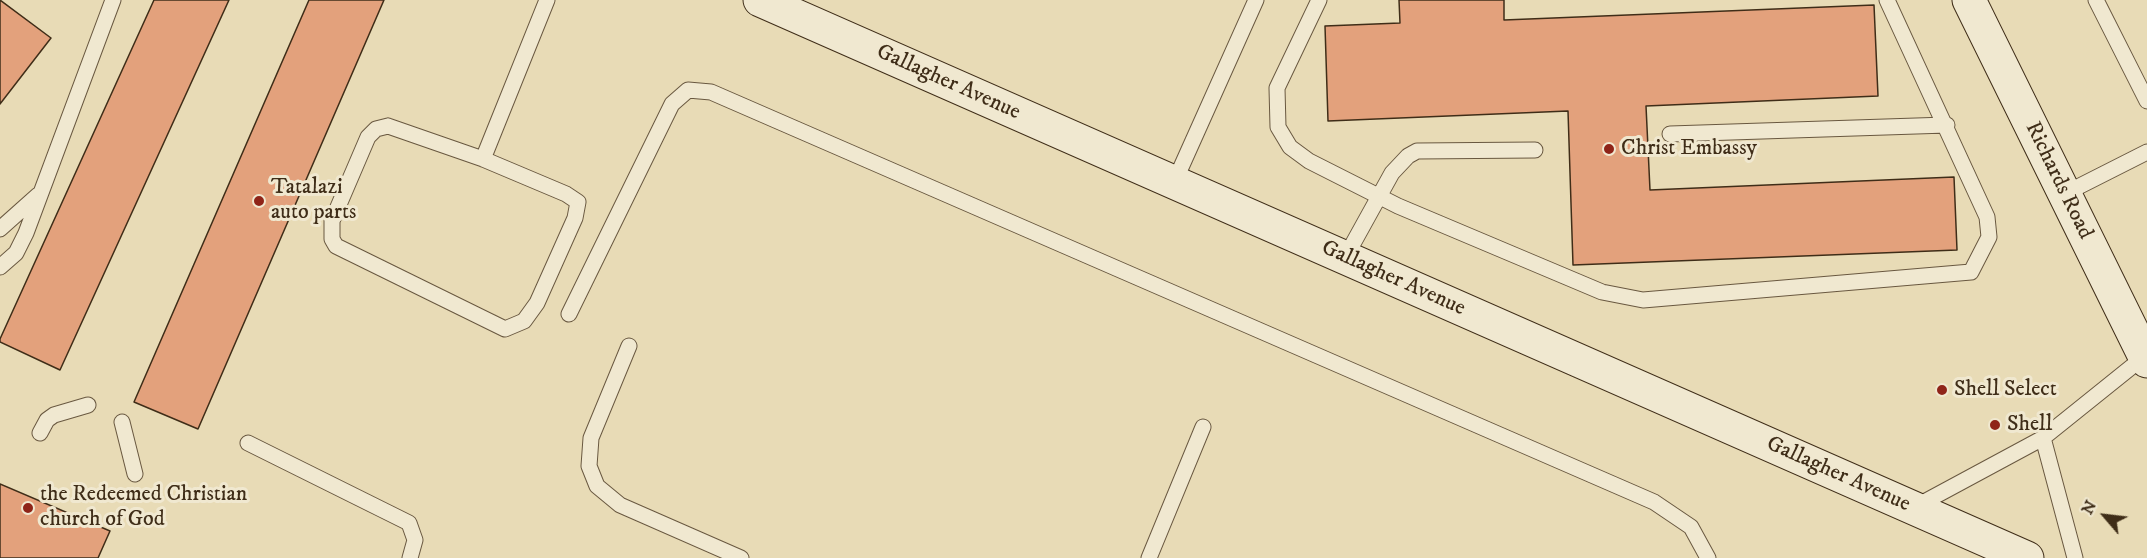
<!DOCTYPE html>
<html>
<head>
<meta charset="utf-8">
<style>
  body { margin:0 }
  #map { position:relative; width:2147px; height:558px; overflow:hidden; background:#e8dbb6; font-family:"IM FELL DW Pica",serif }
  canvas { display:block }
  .north { position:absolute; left:2075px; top:486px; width:60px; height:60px; -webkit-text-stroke:4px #f0e8d0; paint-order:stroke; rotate:298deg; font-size:16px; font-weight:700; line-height:24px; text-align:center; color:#3f2d18 }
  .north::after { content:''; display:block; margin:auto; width:21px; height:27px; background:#3f2d18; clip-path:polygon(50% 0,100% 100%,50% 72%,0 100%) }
</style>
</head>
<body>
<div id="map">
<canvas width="2147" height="558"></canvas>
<div class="north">N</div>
</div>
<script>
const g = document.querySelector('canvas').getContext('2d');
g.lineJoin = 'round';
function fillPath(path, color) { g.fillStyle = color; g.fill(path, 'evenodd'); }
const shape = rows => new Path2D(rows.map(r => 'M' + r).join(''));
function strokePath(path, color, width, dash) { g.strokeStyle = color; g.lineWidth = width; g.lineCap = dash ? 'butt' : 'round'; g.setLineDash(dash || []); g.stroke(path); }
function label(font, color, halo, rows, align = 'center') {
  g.font = font + ' "IM FELL DW Pica",serif'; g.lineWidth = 6; g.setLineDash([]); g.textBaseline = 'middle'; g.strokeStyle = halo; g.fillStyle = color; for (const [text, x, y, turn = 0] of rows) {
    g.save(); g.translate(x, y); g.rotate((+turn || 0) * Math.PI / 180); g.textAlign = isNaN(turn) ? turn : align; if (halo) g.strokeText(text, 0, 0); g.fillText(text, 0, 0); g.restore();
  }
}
const building = shape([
  [0,0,51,38,0,104,0,0],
  [154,0,229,0,60,370,0,342,0,339,154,0],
  [309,0,384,0,198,429,134,402,309,0],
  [1399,0,1504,0,1504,20,1874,5,1878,96,1646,106,1650,190,1954,177,1957,250,1573,265,1568,111,1328,121,1325,26,1400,23,1399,0],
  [0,484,110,531,98,558,0,558,0,484]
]);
fillPath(building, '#e3a17c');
strokePath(building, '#3f2d18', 1.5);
const lane = shape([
  [1319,0,1277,88,1278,127,1290,147,1309,161,1398,206,1602,292,1643,300,1971,272,1989,237,1987,217,1887,0],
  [2096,0,2147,101],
  [388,126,483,159,566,194,578,202,575,218,537,303,524,321,505,329,336,246,332,239,332,221,368,137,376,129,388,126],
  [1670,134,1947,125],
  [483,159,547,0],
  [1174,183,1256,0],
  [2064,194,2147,152],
  [0,229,38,195],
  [1345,258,1392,173,1408,156,1417,151,1535,150],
  [0,267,16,253,26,233,113,0],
  [569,314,672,104,688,90,711,92,1654,502,1691,527,1708,558],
  [629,346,591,438,589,466,597,486,620,505,741,558],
  [122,422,135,474],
  [40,433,47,420,54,415,88,405],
  [2043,438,2075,558],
  [248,443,409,523,415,540,410,558],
  [1913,508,2043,438,2145,356],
  [1149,558,1203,427]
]);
const secondary = shape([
  [760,0,2027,558],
  [1969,0,2147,361]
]);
strokePath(lane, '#695840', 17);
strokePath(secondary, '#3f2d18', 35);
strokePath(lane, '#f0e8d0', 15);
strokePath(secondary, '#f0e8d0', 33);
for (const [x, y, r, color] of [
  [1609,149,6,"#8f2418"],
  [259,201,6,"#8f2418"],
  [1942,390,6,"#8f2418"],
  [1995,425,6,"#8f2418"],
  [28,508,6,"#8f2418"]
]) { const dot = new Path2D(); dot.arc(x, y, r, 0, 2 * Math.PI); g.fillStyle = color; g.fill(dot); strokePath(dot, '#f0e8d0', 2); }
label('22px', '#3f2d18', '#f0e8d0', [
  ["Gallagher Avenue",948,83,24],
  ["Richards Road",2058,181,64],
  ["Gallagher Avenue",1393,279,24],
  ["Gallagher Avenue",1838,475,24]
]);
label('22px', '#3f2d18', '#f0e8d0', [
  ["Christ Embassy",1621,149],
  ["Tatalazi",271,188],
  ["auto parts",271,213],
  ["Shell Select",1954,390],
  ["Shell",2007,425],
  ["the Redeemed Christian",40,495],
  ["church of God",40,520]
], 'left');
</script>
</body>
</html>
